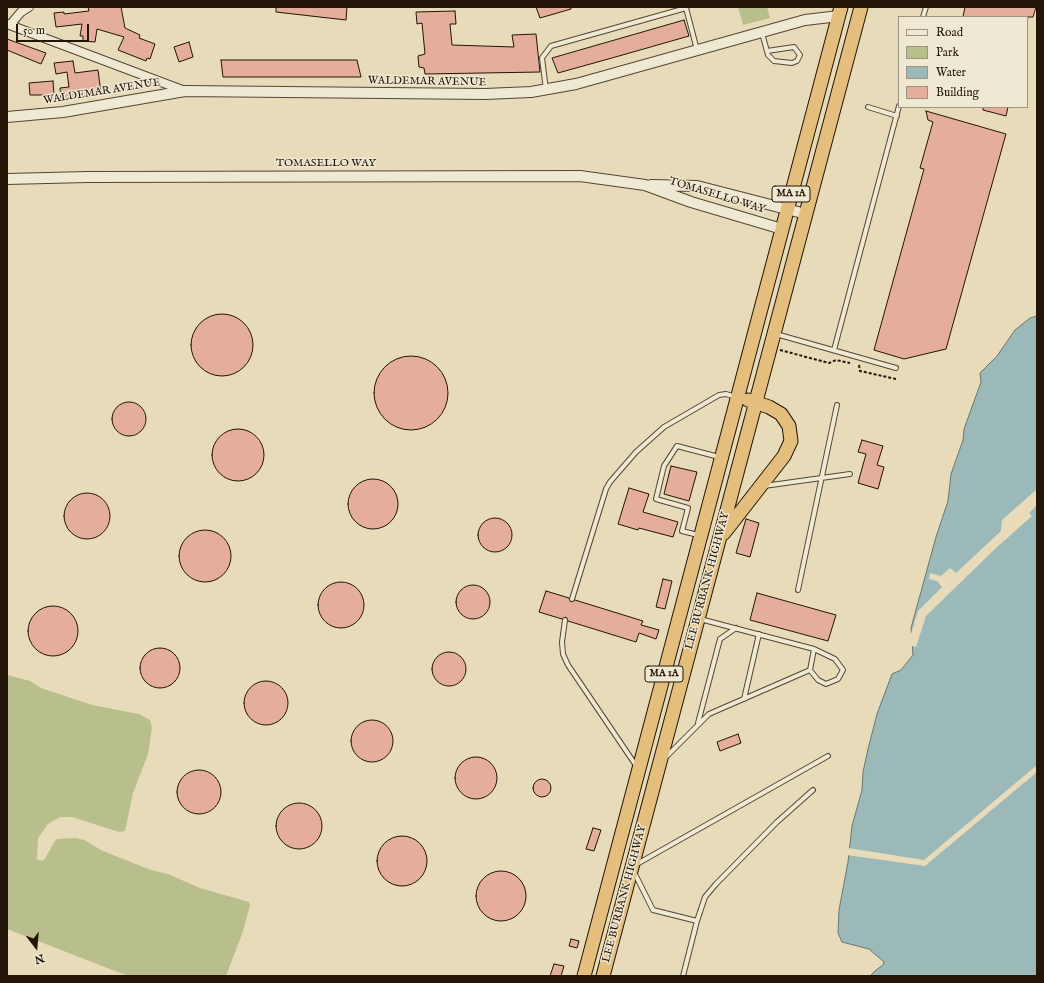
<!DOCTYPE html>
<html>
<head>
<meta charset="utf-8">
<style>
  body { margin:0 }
  #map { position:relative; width:1044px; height:983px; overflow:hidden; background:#e7dbb9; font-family:"IM FELL English",serif }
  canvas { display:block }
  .frame { position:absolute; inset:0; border:8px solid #221407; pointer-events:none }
  .legend { position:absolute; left:898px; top:16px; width:130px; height:92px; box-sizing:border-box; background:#efe8d2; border:1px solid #9d9381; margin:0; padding:5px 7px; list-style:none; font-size:12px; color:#221407 }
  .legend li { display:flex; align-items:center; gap:8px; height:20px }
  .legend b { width:20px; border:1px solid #9d9381 }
  .north { position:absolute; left:16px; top:927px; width:40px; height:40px; -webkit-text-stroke:3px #efe8d2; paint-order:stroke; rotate:164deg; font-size:11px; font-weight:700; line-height:16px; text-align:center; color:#221407 }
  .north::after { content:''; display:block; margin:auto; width:14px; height:18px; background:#221407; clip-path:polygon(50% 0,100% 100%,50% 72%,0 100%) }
  .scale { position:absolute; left:16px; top:24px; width:73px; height:18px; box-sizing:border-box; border:2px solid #221407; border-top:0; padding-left:5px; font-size:12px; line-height:14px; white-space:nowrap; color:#221407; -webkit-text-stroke:3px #efe8d2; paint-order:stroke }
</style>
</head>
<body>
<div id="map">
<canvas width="1044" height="983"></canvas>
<div class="frame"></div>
<ul class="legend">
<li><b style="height:5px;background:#efe8d2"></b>Road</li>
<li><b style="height:11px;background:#b9bf8c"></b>Park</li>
<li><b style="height:11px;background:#9ab9b8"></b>Water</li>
<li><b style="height:11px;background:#e5ad9b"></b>Building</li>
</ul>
<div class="north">N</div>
<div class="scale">50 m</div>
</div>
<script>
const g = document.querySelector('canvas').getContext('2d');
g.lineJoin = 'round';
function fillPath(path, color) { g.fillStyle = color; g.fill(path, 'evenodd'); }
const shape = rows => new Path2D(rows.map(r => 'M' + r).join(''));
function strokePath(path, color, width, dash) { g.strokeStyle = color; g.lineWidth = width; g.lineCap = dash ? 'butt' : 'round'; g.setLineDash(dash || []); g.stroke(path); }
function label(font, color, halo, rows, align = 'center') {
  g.font = font + ' "IM FELL English",serif'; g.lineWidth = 3; g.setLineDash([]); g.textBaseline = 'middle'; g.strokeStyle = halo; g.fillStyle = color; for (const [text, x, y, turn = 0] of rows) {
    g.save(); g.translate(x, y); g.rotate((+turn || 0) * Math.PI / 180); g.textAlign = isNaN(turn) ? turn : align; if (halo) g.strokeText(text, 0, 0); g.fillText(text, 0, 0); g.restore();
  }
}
fillPath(shape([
  [738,7,767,7,770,18,743,25],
  [7,675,30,681,41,688,92,705,139,714,150,720,152,727,148,754,133,793,125,831,119,832,72,817,60,817,48,824,38,838,37,859,42,861,45,859,54,842,57,839,76,838,84,840,103,851,151,870,168,874,200,888,249,902,250,905,243,931,226,976,128,976,7,929]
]), '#b9bf8c');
const water = shape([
  [1037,316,1037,976,870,976,876,970,883,965,884,962,869,949,842,942,838,933,839,910,848,862,852,826,862,790,863,772,868,749,877,714,892,674,901,670,913,655,911,628,936,537,948,501,951,474,963,440,964,429,981,382,980,373,997,356,1015,330,1030,318,1037,316]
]);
fillPath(water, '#9ab9b8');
strokePath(water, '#6a7771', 1);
fillPath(shape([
  [1037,489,1037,505,1029,513,1032,516,995,549,926,616,916,647,912,646,911,652,910,637,918,611,942,587,937,581,929,579,930,573,941,576,950,568,956,573,1001,531,1002,520],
  [1037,765,1037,772,925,866,847,855,848,848,924,860]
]), '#e7dbb9');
const building = shape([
  [88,7,121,7,125,28,140,35,139,38,155,44,150,59,147,58,146,61,118,50,124,37,97,29,95,42,83,41,83,36,80,36,82,24,56,27,54,13,64,12,64,14,89,11,88,7],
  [276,7,347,7,346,20,276,12,276,7],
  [536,7,571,7,571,9,540,18,536,7],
  [965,7,1036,7,1033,17,963,17,965,7],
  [455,11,456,24,450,24,452,45,514,47,512,35,536,34,540,72,425,74,424,68,419,67,418,56,425,54,422,23,417,24,416,12,455,11],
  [684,20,689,36,619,56,558,73,552,58,684,20],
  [7,39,46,53,41,64,7,50,7,39],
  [189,42,193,57,179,62,174,47,189,42],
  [221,60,357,60,361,77,223,77,221,60],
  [73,61,75,73,98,70,101,93,61,99,60,88,69,87,67,72,56,74,54,63,73,61],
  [53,81,54,95,30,95,29,83,53,81],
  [983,107,1008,107,1006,116,983,110,983,107],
  [926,111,1006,134,946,349,904,359,874,350,924,169,920,168,933,122,928,120,926,111],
  '191 345a31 31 0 1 1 62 0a31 31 0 1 1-62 0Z',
  '374 393a37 37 0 1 1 74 0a37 37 0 1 1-74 0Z',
  '112 419a17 17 0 1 1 34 0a17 17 0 1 1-34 0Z',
  '212 455a26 26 0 1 1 52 0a26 26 0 1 1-52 0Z',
  [862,440,883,446,877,465,884,467,878,489,858,483,866,454,858,452,862,440],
  [671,466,697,472,689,501,664,494,671,466],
  '348 504a25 25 0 1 1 50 0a25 25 0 1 1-50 0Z',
  [629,488,649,494,643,512,678,522,673,537,639,528,638,530,618,524,629,488],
  '64 516a23 23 0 1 1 46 0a23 23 0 1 1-46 0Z',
  '478 535a17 17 0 1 1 34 0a17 17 0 1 1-34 0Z',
  [746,519,759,523,750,557,736,553,746,519],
  '179 556a26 26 0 1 1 52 0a26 26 0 1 1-52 0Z',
  [663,579,672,581,665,609,656,607,663,579],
  '318 605a23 23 0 1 1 46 0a23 23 0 1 1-46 0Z',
  '456 602a17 17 0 1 1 34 0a17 17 0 1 1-34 0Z',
  [546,591,569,598,571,602,575,600,643,621,641,625,659,630,656,639,639,633,636,642,568,621,566,617,562,619,539,612,546,591],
  [757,593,836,615,828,641,750,620,757,593],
  '28 631a25 25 0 1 1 50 0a25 25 0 1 1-50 0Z',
  '140 668a20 20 0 1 1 40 0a20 20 0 1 1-40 0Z',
  '432 669a17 17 0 1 1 34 0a17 17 0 1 1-34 0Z',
  '244 703a22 22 0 1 1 44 0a22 22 0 1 1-44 0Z',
  '351 741a21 21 0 1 1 42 0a21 21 0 1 1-42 0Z',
  [738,734,741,743,720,751,717,742,738,734],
  '455 778a21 21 0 1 1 42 0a21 21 0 1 1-42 0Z',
  '177 792a22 22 0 1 1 44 0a22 22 0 1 1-44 0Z',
  '533 788a9 9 0 1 1 18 0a9 9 0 1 1-18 0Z',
  '276 826a23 23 0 1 1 46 0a23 23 0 1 1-46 0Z',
  [593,828,601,830,594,851,586,849,593,828],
  '377 861a25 25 0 1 1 50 0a25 25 0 1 1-50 0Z',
  '476 896a25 25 0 1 1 50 0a25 25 0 1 1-50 0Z',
  [571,939,579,941,577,948,569,946,571,939],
  [554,964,564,966,561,976,550,976,554,964]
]);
fillPath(building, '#e5ad9b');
strokePath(building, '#221407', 1);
const service = shape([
  [923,17,926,7],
  [762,33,768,55,774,61,792,63,797,61,800,55,794,47,767,51],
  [546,90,542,58,551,46,686,8,697,50],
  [868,107,897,116],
  [776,334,896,368],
  [834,350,899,106],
  [764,486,850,474],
  [698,535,682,531,688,508,656,499,664,466,677,446,719,457],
  [798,590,837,405],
  [572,599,606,489,610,482,636,452,664,427,719,395,726,394,736,397],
  [700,619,814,649,835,659,843,670,838,679,826,684,818,680,810,670],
  [565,620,562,642,563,654,568,665,637,767],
  [744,699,759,634],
  [698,723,720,639,736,628],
  [665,758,709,714,810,670,814,649],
  [637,864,828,756],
  [634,872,653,910,697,921,683,976],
  [697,921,705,897,716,884,777,822,813,790]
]);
const minor = shape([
  [7,24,185,91],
  [10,25,21,12,29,7]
]);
const tertiary = shape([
  [7,117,63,112,185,91,485,94,531,92,576,84,805,20,839,16],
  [7,179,87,177,580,176,645,185,691,202,782,229],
  [651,185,697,186,806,214]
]);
const trunk = shape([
  [724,533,784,456,791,441,789,426,781,414,769,407,748,400],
  [584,976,841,7],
  [603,976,861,7]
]);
strokePath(service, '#534634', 6);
strokePath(minor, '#534634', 10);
strokePath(tertiary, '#534634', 12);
strokePath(trunk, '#221407', 15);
strokePath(shape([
  [780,350,829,363,836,360,850,363],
  [859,365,860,371,896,379]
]), '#221407', 2, [3, 2]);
strokePath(service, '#efe8d2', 4);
strokePath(minor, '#efe8d2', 8);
strokePath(tertiary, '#efe8d2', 10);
strokePath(trunk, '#e4be7c', 13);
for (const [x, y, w] of [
  [791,194,38],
  [664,674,38]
]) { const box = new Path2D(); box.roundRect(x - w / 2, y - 8, w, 16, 3); g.fillStyle = '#efe8d2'; g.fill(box); strokePath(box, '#221407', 1); }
label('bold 10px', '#221407', null, [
  ["MA 1A",791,194],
  ["MA 1A",664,674]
]);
label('11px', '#221407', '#efe8d2', [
  ["WALDEMAR AVENUE",427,82,1],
  ["WALDEMAR AVENUE",102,92,-9],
  ["TOMASELLO WAY",326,164],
  ["TOMASELLO WAY",717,196,17],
  ["LEE BURBANK HIGHWAY",708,581,-75],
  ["LEE BURBANK HIGHWAY",625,894,-75]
]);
</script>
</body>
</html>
